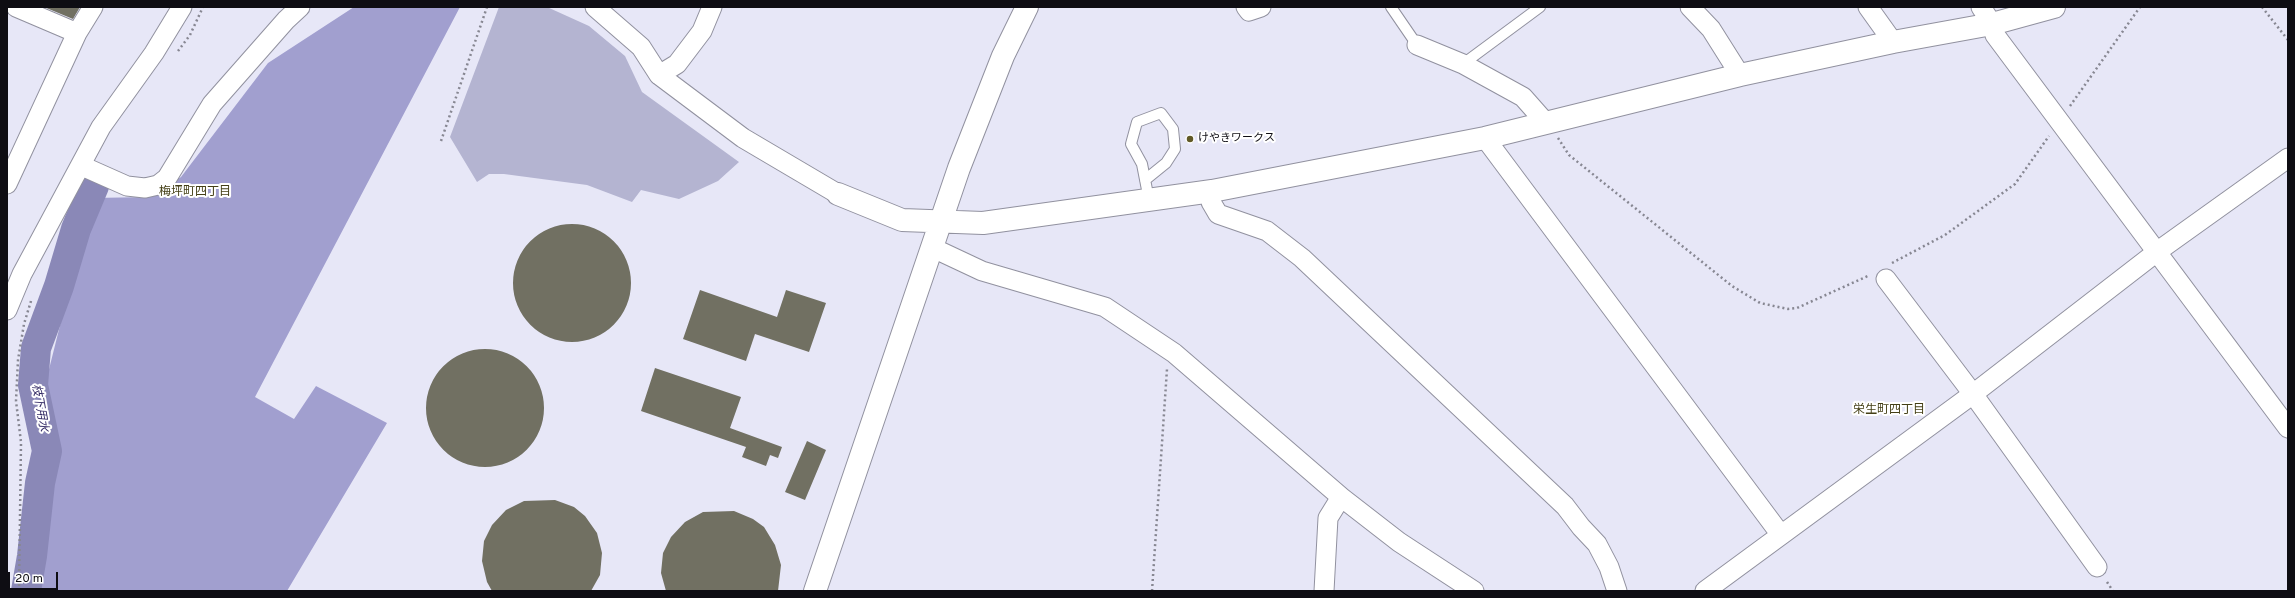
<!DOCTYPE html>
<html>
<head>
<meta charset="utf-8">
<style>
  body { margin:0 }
  #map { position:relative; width:2295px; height:598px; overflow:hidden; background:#e7e7f7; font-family:Overpass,sans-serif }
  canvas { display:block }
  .frame { position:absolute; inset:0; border:8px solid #0e0d13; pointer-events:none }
  .scale { position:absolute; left:8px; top:572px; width:50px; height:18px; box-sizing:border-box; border:2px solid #0e0d13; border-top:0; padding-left:5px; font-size:12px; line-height:14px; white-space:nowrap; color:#0e0d13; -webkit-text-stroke:3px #fff; paint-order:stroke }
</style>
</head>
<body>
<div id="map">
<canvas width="2295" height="598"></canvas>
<div class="frame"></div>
<div class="scale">20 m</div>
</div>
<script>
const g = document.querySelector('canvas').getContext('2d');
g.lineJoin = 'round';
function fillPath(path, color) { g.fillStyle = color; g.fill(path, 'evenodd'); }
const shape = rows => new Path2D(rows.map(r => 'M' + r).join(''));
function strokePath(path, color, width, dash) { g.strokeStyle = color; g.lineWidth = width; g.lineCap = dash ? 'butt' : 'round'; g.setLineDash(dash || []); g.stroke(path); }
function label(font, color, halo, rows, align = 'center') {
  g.font = font + ' Overpass,"Noto Sans JP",sans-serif'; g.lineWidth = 4; g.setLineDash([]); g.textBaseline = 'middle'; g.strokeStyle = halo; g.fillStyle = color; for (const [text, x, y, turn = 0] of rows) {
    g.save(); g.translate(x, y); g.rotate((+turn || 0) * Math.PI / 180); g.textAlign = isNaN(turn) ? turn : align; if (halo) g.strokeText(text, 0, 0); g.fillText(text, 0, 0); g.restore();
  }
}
fillPath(shape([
  [499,7,547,7,589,26,625,56,642,92,739,162,718,181,679,199,641,190,632,202,587,185,504,174,489,174,477,182,450,137]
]), '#b4b4d1');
fillPath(shape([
  [354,7,460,7,255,397,294,419,316,386,387,423,287,591,32,591,43,561,33,433,92,198,150,197,181,177,268,63]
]), '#a19fcf');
strokePath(shape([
  [26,591,32,556,40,483,47,451,33,385,36,348,59,286,76,229,94,186]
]), '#8a88b7', 30);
fillPath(shape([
  [44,7,80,7,73,19],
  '513 283a59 59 0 1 1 118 0a59 59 0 1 1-118 0Z',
  [700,290,777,317,786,290,826,303,809,352,755,334,746,361,683,339],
  '426 408a59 59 0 1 1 118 0a59 59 0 1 1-118 0Z',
  [655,368,741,397,730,428,782,447,778,458,770,455,766,466,742,457,746,447,641,411],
  [807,441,826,450,805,500,785,492],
  [555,500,574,507,585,516,597,533,602,553,600,575,591,591,492,591,487,582,482,561,484,541,492,525,506,510,524,501],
  [734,511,753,519,764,527,775,545,781,565,778,591,666,591,661,573,663,553,671,537,685,522,703,512]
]), '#717062');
const service = shape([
  [1391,7,1417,45],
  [1463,64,1540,7],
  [1145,180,1166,163,1175,149,1173,129,1161,113,1137,122,1131,144,1142,164,1149,200]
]);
const minor = shape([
  [16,7,77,33],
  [595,7,641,47,659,75,743,138,838,194],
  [1246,7,1249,11,1261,7],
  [1690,7,1711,29,1740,75],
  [1868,7,1893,42],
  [1981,7,1992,24,1995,35,2288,428],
  [1417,45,1463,64,1523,97,1546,123],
  [659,75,677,64,702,31,712,7],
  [1485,138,1781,535],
  [82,166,127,186,145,188,158,185,167,178,212,104,286,20,300,7],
  [7,184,77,33,93,7],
  [1212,191,1211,202,1218,214,1267,231,1302,258,1565,506,1581,527,1597,544,1609,567,1617,591],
  [933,248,982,271,1105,307,1174,353,1341,497,1399,542,1474,591],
  [1886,279,1973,394,2097,567],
  [7,310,22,274,101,127,154,53,182,7],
  [1324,591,1328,518,1341,497],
  [1705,591,1973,394,2158,251,2288,158]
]);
const tertiary = shape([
  [838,194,902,220,983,223,1212,191,1485,138,1740,75,1893,42,1992,24,2054,7],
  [815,591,959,168,1003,56,1027,7]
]);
strokePath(service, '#91919f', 12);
strokePath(minor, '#91919f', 21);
strokePath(tertiary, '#91919f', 24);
strokePath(shape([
  [2262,7,2288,40],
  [178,51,190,35,203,7],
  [2070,106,2140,7],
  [1558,138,1569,155,1732,286,1760,303,1788,309,1797,308,1870,275],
  [441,141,487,7],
  [1892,263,1945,235,2015,184,2049,136],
  [2107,582,2113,591],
  [19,591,21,442,16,401,18,360,24,324,31,301],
  [1152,591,1167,369]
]), '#878792', 2.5, [2, 3]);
strokePath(service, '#fff', 10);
strokePath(minor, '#fff', 19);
strokePath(tertiary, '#fff', 22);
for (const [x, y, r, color] of [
  [1190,139,4,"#605926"]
]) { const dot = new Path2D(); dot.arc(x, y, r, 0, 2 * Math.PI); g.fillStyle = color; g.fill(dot); strokePath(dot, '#fff', 1.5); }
label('11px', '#0e0d13', '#fff', [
  ["けやきワークス",1198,139]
], 'left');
label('12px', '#443f16', '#fff', [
  ["梅坪町四丁目",195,193],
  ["栄生町四丁目",1889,411]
]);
label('italic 12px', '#342b65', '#fff', [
  ["枝下用水",39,408,80]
]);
</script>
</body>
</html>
